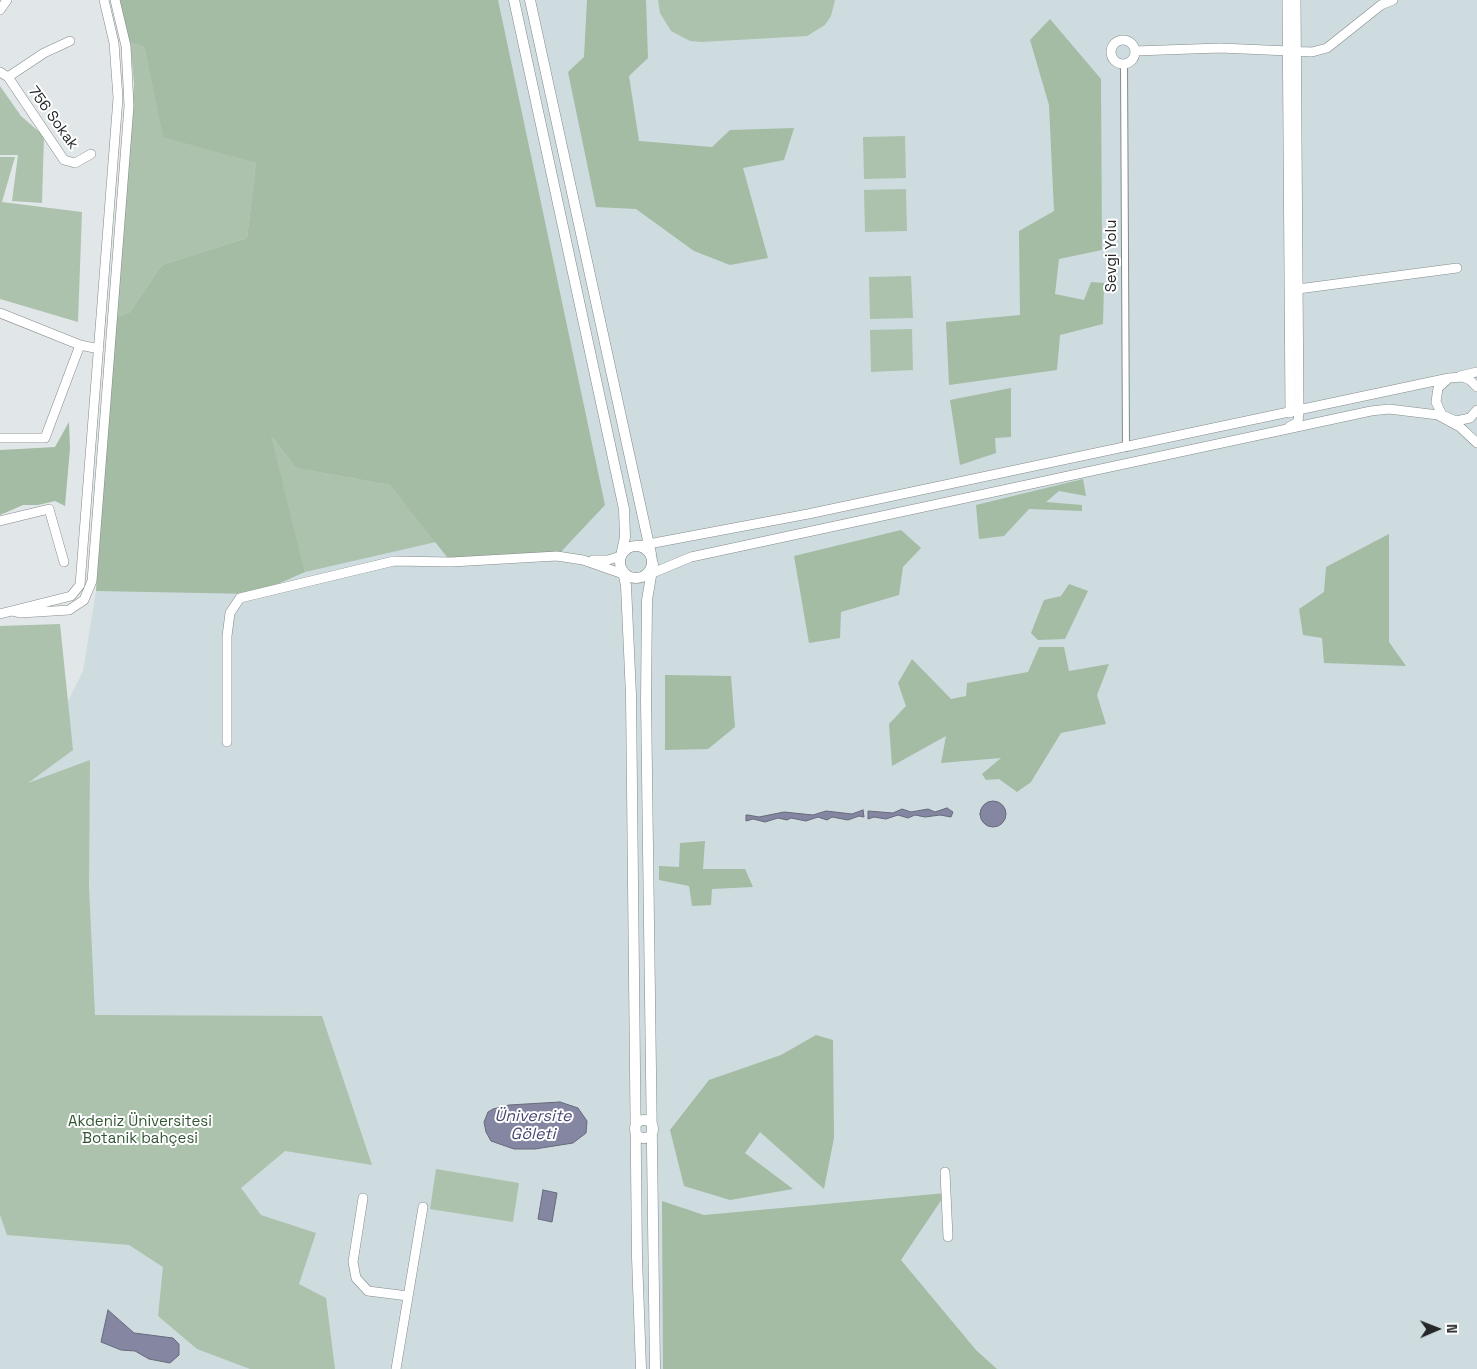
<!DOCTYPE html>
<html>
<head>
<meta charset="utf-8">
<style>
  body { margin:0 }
  #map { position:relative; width:1477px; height:1369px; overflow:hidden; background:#e1e7e8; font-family:"Space Grotesk",sans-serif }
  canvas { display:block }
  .north { position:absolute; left:1412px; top:1304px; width:50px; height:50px; -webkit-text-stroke:4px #fff; paint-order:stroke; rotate:89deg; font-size:14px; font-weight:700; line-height:20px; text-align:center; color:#252728 }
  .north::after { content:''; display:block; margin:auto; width:18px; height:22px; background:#252728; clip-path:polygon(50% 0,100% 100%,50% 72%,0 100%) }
</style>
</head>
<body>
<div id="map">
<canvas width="1477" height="1369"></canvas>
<div class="north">N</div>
</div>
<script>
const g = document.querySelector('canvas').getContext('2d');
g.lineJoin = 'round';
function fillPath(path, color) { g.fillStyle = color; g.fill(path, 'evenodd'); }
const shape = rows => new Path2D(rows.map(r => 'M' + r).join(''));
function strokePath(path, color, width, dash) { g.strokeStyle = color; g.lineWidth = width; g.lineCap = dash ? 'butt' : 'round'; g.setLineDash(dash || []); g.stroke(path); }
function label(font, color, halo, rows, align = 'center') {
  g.font = font + ' "Space Grotesk",sans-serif'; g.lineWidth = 4; g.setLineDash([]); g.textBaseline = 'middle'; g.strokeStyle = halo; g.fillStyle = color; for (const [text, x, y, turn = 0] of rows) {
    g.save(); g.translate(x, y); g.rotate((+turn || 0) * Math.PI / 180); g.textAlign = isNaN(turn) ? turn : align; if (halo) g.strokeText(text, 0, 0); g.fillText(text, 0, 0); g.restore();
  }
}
fillPath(shape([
  [119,0,1477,0,1477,1369,0,1369,0,837,83,671,96,591,134,83,130,42]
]), '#cedcdf');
fillPath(shape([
  [658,0,835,0,831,16,825,25,807,36,701,42,690,41,671,31,660,13],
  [130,42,144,47,163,136,256,163,247,238,162,265,130,312,116,318,133,102,134,83],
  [0,86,21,116,44,136,42,203,12,201,18,155,0,155],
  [905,136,906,178,864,179,863,137],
  [0,157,15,157,2,202,82,212,78,322,0,299],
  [906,189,907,231,865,232,864,190],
  [911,276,913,318,870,319,869,277],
  [912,329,913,370,871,372,870,330],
  [270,435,296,468,390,485,436,542,305,572],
  [60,624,73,750,28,783,90,760,89,887,95,1015,322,1016,372,1165,285,1151,241,1188,261,1215,316,1233,299,1284,326,1298,335,1369,250,1369,197,1349,158,1316,163,1267,129,1245,7,1235,0,1215,0,626],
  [436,1169,519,1183,513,1222,430,1209]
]), '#acc2ad');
fillPath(shape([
  [119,0,498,0,605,505,557,556,451,562,390,485,296,468,271,436,305,572,255,594,96,591,116,318,130,312,162,265,247,238,256,163,163,137,144,47,130,42],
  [587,0,646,0,648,58,629,76,639,141,712,147,730,130,794,128,784,160,743,168,768,258,730,265,694,251,636,209,596,207,568,72,584,57],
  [1050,19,1101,79,1102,250,1059,259,1055,294,1084,300,1091,282,1104,283,1103,324,1060,335,1057,370,949,385,946,322,1020,315,1019,231,1054,211,1049,105,1030,40],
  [1011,388,1011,437,995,438,996,453,960,465,950,400],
  [69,422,70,448,65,506,55,501,38,505,23,505,0,515,0,450,55,447],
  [1083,479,1086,496,1059,491,1046,502,1082,505,1082,511,1029,509,1004,536,979,539,976,505],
  [901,530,921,548,903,567,899,595,841,612,840,638,809,643,794,556],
  [1389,534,1389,642,1406,666,1324,663,1322,638,1303,635,1299,609,1324,592,1326,567],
  [1069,584,1088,591,1065,639,1038,640,1031,633,1044,600,1061,596],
  [1039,647,1064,647,1069,671,1109,664,1097,695,1106,724,1061,733,1031,782,1017,792,999,779,986,780,982,774,1001,758,941,763,946,736,892,766,889,724,906,706,898,683,912,659,951,699,966,696,967,683,1028,672],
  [665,675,731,676,735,727,708,749,665,750],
  [705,841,703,869,745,869,753,887,712,889,711,905,692,906,689,886,659,880,659,866,679,867,680,843],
  [816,1035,833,1040,834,1138,824,1189,760,1132,745,1153,793,1189,730,1200,684,1186,670,1130,709,1080,781,1055],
  [946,1193,901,1260,976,1350,997,1369,663,1369,662,1201,704,1215]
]), '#a4bba4');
const water = shape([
  '980 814a13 13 0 1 1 26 0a13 13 0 1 1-26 0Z',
  [947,808,953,812,951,817,940,815,925,817,915,815,908,818,898,815,886,819,874,817,868,819,868,811,893,813,902,809,911,812,928,809,935,812,947,808],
  [863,810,864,817,859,816,848,820,832,817,827,820,818,817,806,821,791,818,787,820,778,818,765,822,753,819,746,821,746,815,748,815,759,817,784,812,813,815,826,811,852,814,863,810],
  [560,1102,578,1108,587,1121,586,1133,573,1143,535,1149,514,1149,491,1141,486,1132,484,1122,488,1112,493,1109,509,1105,560,1102],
  [543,1190,557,1193,552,1222,538,1219,543,1190],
  [108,1310,134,1333,173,1338,179,1344,179,1355,170,1363,149,1359,135,1351,121,1350,101,1342,108,1310]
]);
fillPath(water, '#8486a2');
strokePath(water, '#686a7d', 1);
const pedestrian = shape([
  [1124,64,1126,448]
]);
const minor = shape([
  [1287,0,1290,413],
  [0,10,7,0],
  '1111 52a12 12 0 1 1 24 0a12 12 0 1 1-24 0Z',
  [1135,51,1220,48,1312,52,1327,48,1381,5,1393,0],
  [0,72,8,77,64,160,75,163,91,154],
  [8,77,44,53,70,41],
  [1298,289,1457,268],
  [0,313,80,345,99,349],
  [1460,376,1477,372],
  [1477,387,1470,380,1463,377,1449,378,1438,388,1436,402,1442,415,1456,421,1470,418,1477,410],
  [1289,427,1298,422,1299,411,1296,0],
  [0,438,45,438,80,345],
  [0,521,49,509,64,562],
  [638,546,808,514,1449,378],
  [593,560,608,560,621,556],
  [643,577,691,557,1371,411,1389,409,1438,415,1460,427,1477,443],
  [12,611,21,613,69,610,84,600,92,581,129,106,126,46,115,0],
  [0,614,71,596,80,585,118,98,114,43,104,0],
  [227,742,227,636,230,613,240,598,394,561,451,562,557,556,583,560,626,575],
  [945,1172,948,1237],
  [363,1198,353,1262,356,1278,368,1291,408,1296],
  [396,1369,423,1207]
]);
const tertiary = shape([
  [514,0,624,509,625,537,621,556],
  [530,0,651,554],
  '620 562a16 16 0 1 1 32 0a16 16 0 1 1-32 0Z',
  [653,564,647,600,646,699,655,1369],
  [623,571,626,586,631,695,637,1257,641,1369],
  '635 1129a9 9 0 1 1 18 0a9 9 0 1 1-18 0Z'
]);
strokePath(pedestrian, '#858a8b', 8);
strokePath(minor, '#858a8b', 10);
strokePath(tertiary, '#858a8b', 11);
strokePath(pedestrian, '#fff', 6);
strokePath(minor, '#fff', 9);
strokePath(tertiary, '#fff', 10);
label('15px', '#252728', '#fff', [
  ["756 Sokak",53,118,54],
  ["Sevgi Yolu",1112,256,-90]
]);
label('15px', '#315633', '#fff', [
  ["Akdeniz Üniversitesi",140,1122],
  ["Botanik bahçesi",140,1139]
]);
label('italic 16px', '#474873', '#fff', [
  ["Üniversite",533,1117],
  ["Göleti",533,1135]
]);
</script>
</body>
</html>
